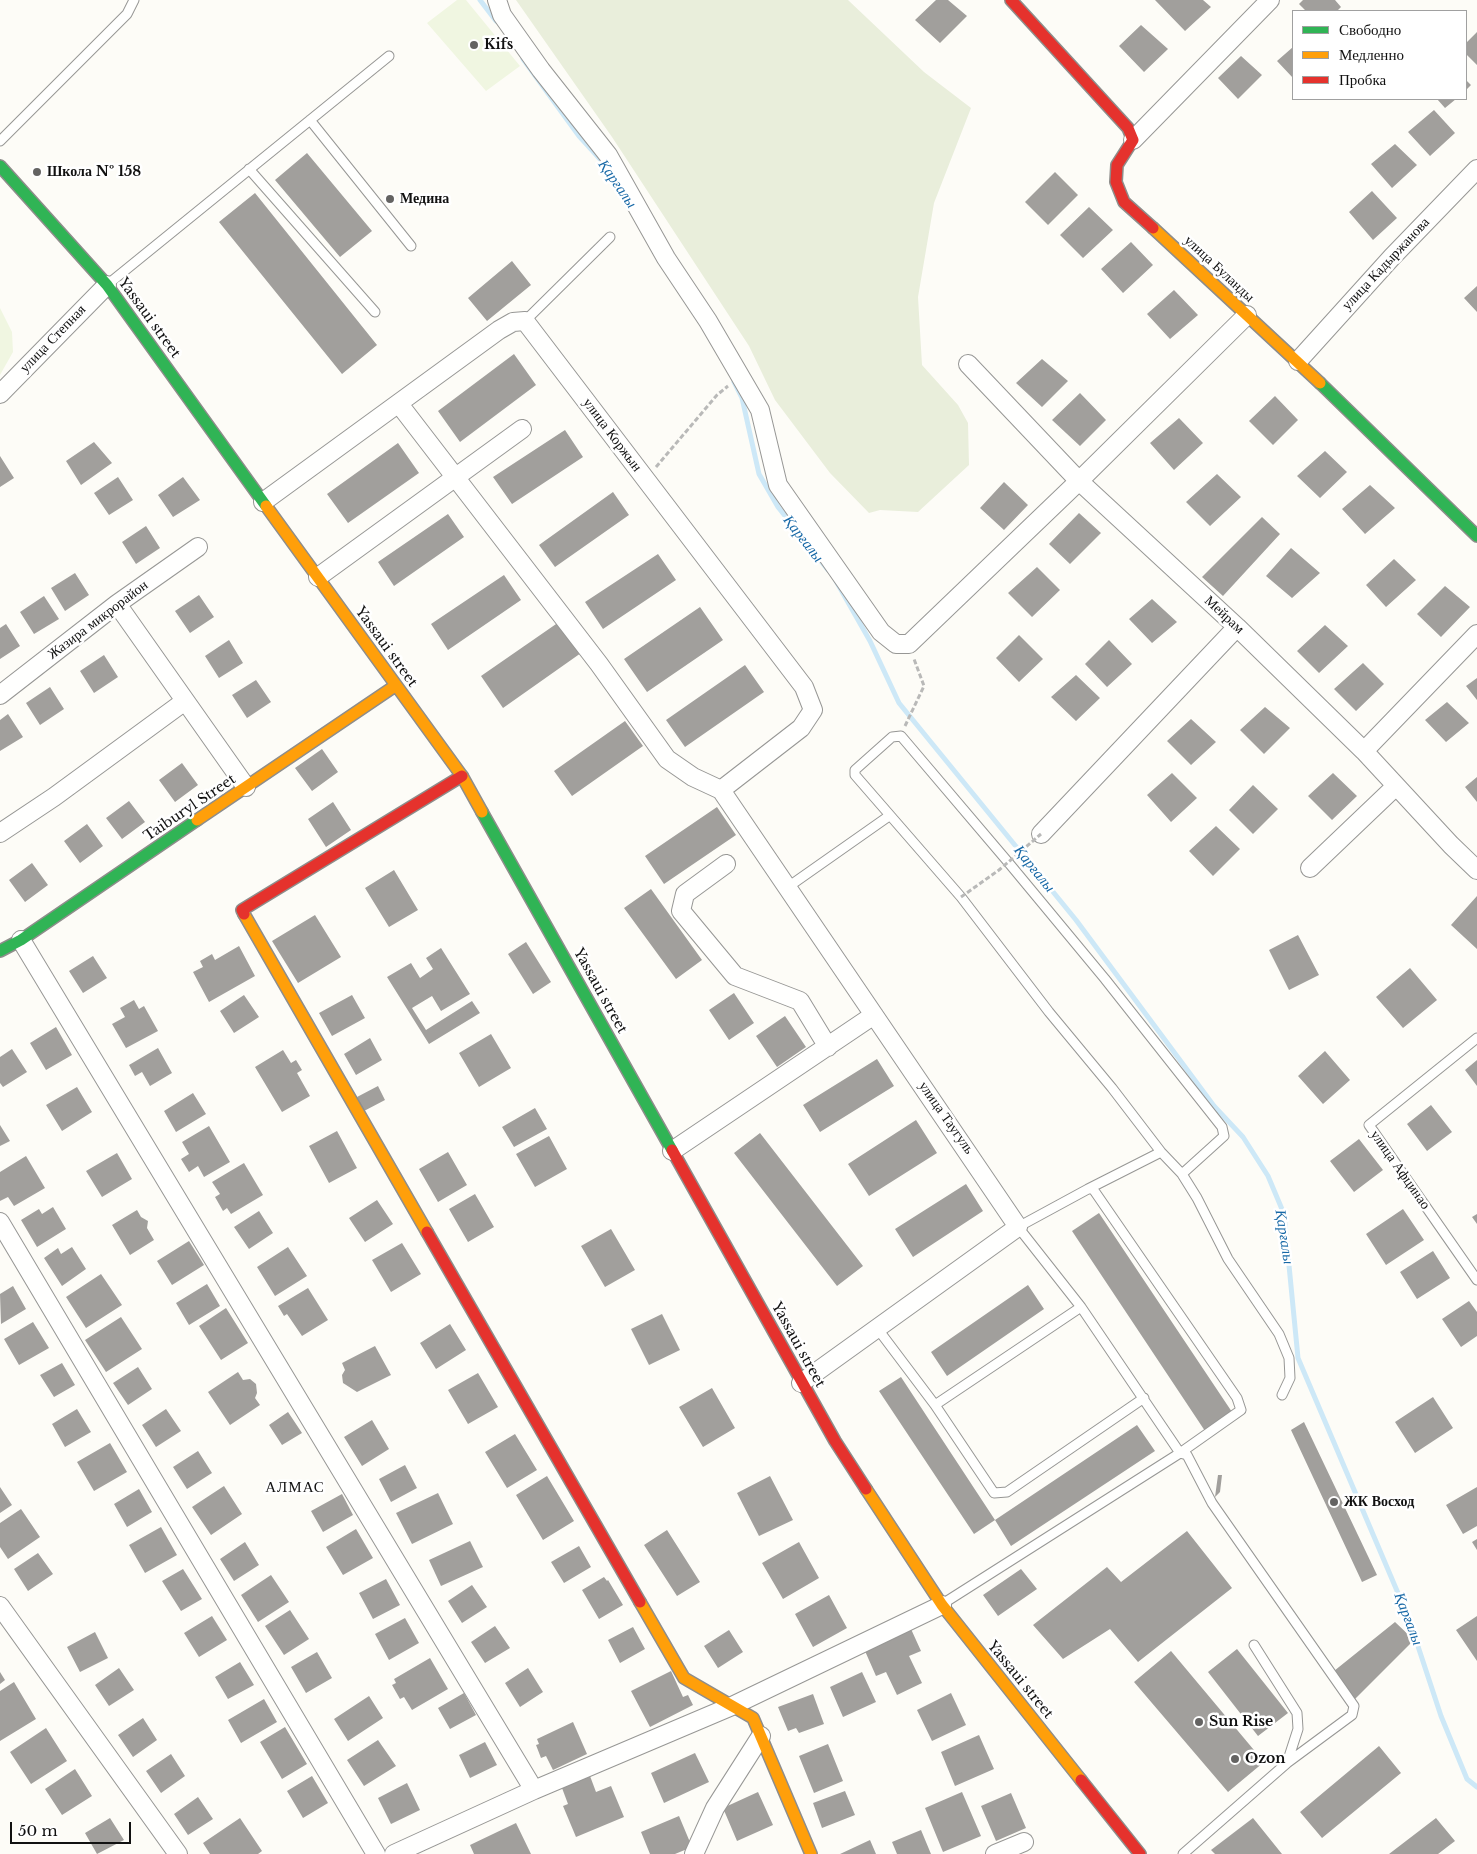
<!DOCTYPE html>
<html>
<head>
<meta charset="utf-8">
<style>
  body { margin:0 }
  #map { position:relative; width:1477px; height:1854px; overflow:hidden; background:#fdfcf7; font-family:"Libre Baskerville",serif }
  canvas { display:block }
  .legend { position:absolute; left:1292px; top:10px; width:175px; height:90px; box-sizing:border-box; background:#fff; border:1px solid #a0a0a0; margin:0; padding:6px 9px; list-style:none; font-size:15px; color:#111 }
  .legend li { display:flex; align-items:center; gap:10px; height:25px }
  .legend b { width:25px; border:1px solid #a0a0a0 }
  .scale { position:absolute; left:10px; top:1822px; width:121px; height:22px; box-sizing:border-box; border:2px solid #111; border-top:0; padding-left:6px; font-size:15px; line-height:18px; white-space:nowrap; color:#111; -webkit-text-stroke:4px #fff; paint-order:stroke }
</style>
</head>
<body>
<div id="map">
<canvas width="1477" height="1854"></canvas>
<ul class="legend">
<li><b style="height:6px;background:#30b455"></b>Свободно</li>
<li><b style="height:6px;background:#ff9f0a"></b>Медленно</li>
<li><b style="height:6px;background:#e5322d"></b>Пробка</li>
</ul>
<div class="scale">50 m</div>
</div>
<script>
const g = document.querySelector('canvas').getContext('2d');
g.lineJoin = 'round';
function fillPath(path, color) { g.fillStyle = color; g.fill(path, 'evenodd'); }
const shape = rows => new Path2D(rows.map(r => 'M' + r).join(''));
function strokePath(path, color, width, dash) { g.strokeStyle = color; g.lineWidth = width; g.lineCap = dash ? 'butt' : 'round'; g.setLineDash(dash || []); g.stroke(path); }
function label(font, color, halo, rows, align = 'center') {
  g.font = font + ' "Libre Baskerville",serif'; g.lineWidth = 5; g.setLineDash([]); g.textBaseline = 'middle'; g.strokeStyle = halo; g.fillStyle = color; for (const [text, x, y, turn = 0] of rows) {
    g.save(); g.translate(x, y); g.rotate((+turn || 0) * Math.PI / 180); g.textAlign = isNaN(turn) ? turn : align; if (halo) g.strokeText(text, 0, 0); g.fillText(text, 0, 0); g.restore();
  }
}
fillPath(shape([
  [516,0,848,0,924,72,971,108,934,203,918,297,922,365,958,405,968,423,969,465,918,512,880,510,869,513,830,473,775,400,749,346,612,137]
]), '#e9eedb');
fillPath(shape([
  [457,0,466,0,520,66,486,91,427,23],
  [0,308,12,332,13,352,0,375]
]), '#f0f6e1');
strokePath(shape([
  [480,0,496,21],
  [523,59,579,136,600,159],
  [734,382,742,398,759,474,778,507,828,570],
  [836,581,870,641,899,703,1076,920,1214,1106,1243,1137,1268,1176,1284,1214,1298,1358,1409,1619,1441,1716,1467,1779,1477,1787]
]), '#cde8f7', 5);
fillPath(shape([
  [936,0,948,0,967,16,940,43,915,20],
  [1155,0,1203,0,1211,7,1185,31],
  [1303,0,1335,0,1341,7,1337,11,1306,11,1299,4],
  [1141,25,1168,49,1144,72,1119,46],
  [1477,32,1477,65,1466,54,1466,43],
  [1293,47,1293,78,1277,61],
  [1241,56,1262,75,1238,99,1218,78],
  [1466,80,1471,85,1466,90],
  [1437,99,1456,99,1445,108],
  [1434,110,1455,133,1430,156,1408,132],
  [1395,144,1417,165,1392,188,1371,164],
  [307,153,372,231,340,257,275,180],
  [1055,172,1078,195,1048,225,1025,202],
  [1372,191,1397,218,1373,240,1349,212],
  [255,193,377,345,342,374,219,222],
  [1089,207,1113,230,1083,258,1060,235],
  [1131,242,1153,265,1123,293,1101,269],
  [512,261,531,285,487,321,468,298],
  [1477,286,1477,312,1464,298],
  [1174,290,1198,315,1170,339,1147,314],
  [514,354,536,385,460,442,438,411],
  [1042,359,1068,381,1042,407,1016,383],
  [1080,393,1106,420,1080,446,1052,420],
  [1275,396,1298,420,1273,445,1249,421],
  [1179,418,1203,443,1174,470,1150,443],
  [565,430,583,457,512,504,493,477],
  [94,442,112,463,81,485,66,461],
  [398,443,419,473,348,523,327,494],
  [1325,451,1347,472,1320,498,1297,476],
  [0,456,14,478,0,487],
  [1217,474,1241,497,1210,526,1186,502],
  [118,477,133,500,109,515,94,493],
  [183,477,200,500,173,517,158,495],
  [1004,482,1028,505,1004,530,980,508],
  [1370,485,1395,508,1365,534,1342,509],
  [613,492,629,515,555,567,539,545],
  [1079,513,1101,533,1070,564,1049,544],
  [448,514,464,537,394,586,378,562],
  [1262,517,1280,534,1223,596,1202,577],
  [146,526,160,548,136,564,122,542],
  [1291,548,1320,573,1292,598,1266,576],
  [658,554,676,580,603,629,585,602],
  [1394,559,1416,580,1386,607,1366,585],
  [1037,567,1060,590,1032,617,1008,593],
  [75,573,89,595,65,611,51,588],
  [504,575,521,600,448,650,431,624],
  [1445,586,1470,607,1441,637,1417,614],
  [199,595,214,617,190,633,175,611],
  [44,596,59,619,34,634,20,612],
  [1152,599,1177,622,1152,643,1129,619],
  [700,607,723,640,647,692,624,659],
  [559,622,581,653,503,708,481,676],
  [6,624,20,646,0,659,0,628],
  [1325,625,1348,646,1319,673,1297,651],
  [1019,635,1043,659,1019,682,996,658],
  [229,640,243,663,219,678,205,656],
  [1109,640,1132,664,1107,687,1085,664],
  [104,655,118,677,94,693,80,671],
  [1363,663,1384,684,1356,711,1334,689],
  [745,665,764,692,685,747,666,720],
  [1076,675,1100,698,1076,721,1051,697],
  [1477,678,1477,700,1466,686],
  [256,680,271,702,247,718,232,695],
  [50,687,64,709,40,725,26,703],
  [1447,702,1469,723,1446,742,1425,720],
  [1265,707,1290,728,1264,754,1240,730],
  [8,714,23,737,0,751,0,720],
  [1191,719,1216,742,1191,765,1167,741],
  [625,721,643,746,572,796,554,771],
  [322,749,338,772,312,791,295,768],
  [182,763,198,785,175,802,159,780],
  [1172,773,1197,798,1171,822,1147,795],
  [1333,773,1357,796,1332,820,1308,796],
  [1477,777,1477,802,1465,787],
  [1253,785,1278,809,1253,834,1229,810],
  [129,801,145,822,122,839,106,818],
  [333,802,351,830,326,847,308,819],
  [717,807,736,835,664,884,645,856],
  [87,824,103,846,80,863,64,841],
  [1216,826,1240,849,1213,876,1189,851],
  [32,863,48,885,25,902,9,880],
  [394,870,418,910,389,927,365,888],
  [651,889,702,960,676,979,624,908],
  [1477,896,1477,949,1451,925],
  [315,915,341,957,298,983,272,941],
  [1298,935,1319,975,1289,990,1269,950],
  [526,942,551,982,533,994,508,954],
  [239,946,255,976,209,1002,193,972,203,967,200,961,212,954,215,960],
  [441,948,470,994,441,1011,432,996,412,1008,426,1030,472,1001,480,1013,429,1044,387,977,411,963,420,978,433,969,426,958],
  [93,956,107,978,83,993,69,971],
  [1410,968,1437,1000,1403,1028,1376,997],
  [734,993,754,1023,729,1040,709,1010],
  [244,995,259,1017,234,1033,220,1011],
  [352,995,365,1018,332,1036,319,1013],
  [134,1000,139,1009,144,1006,158,1031,126,1048,112,1024,125,1017,120,1008],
  [785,1016,806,1047,777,1067,756,1036],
  [56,1027,72,1055,46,1070,30,1043],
  [491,1034,511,1068,479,1087,459,1053],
  [370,1038,382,1060,356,1075,344,1054],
  [158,1048,172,1073,150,1086,142,1072,135,1076,129,1065],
  [12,1049,27,1072,3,1087,0,1083,0,1057],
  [283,1050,291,1063,296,1060,302,1070,297,1073,310,1096,282,1112,255,1067],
  [1325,1051,1350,1080,1323,1104,1298,1076],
  [877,1059,894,1086,820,1132,803,1105],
  [1477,1060,1477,1086,1465,1070],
  [378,1086,385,1100,364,1111,357,1097],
  [77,1087,92,1112,62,1131,46,1105],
  [193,1093,206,1114,176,1132,164,1111],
  [1431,1105,1452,1132,1427,1151,1407,1124],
  [535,1108,547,1129,514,1147,502,1127],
  [916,1120,937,1153,869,1196,848,1164],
  [0,1125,10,1141,0,1146],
  [209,1126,230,1162,204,1177,198,1166,189,1172,181,1159,189,1154,182,1142],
  [337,1131,357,1168,329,1183,309,1146],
  [760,1133,863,1266,837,1286,734,1153],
  [549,1136,567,1169,535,1187,516,1154],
  [1359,1139,1383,1170,1354,1192,1330,1161],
  [448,1152,467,1185,438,1202,419,1169],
  [117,1153,132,1179,102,1197,86,1171],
  [26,1156,45,1188,14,1206,8,1197,0,1201,0,1172],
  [244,1163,263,1195,231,1214,227,1208,223,1211,215,1197,220,1194,212,1182],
  [966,1184,983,1211,913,1257,895,1229],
  [475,1194,494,1227,468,1242,449,1209],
  [377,1200,393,1224,365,1242,349,1218],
  [53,1207,66,1229,37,1247,21,1220,39,1209,42,1214],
  [1403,1209,1424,1240,1386,1265,1366,1234],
  [137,1210,141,1217,148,1221,147,1228,154,1240,130,1255,112,1225],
  [259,1211,273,1233,249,1249,234,1227],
  [1099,1213,1232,1412,1205,1431,1072,1231],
  [1477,1214,1477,1224,1472,1217],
  [611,1229,635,1270,605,1287,581,1246],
  [189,1241,204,1265,172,1285,157,1261],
  [402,1243,421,1274,391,1292,372,1260],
  [72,1247,86,1269,62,1286,44,1258,58,1248,61,1254],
  [288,1247,307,1276,275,1296,257,1267],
  [1433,1251,1450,1278,1417,1299,1400,1272],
  [101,1274,122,1305,86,1328,66,1297],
  [207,1284,220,1306,189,1325,176,1303],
  [1028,1285,1044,1309,947,1376,931,1352],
  [13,1286,26,1309,1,1324,0,1294],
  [308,1288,328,1320,302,1336,287,1314,284,1316,278,1306],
  [1469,1301,1477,1312,1477,1336,1461,1347,1442,1319],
  [226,1308,248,1343,221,1360,199,1326],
  [662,1314,680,1350,649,1365,631,1329],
  [121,1317,142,1349,106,1372,85,1340],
  [33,1322,49,1348,19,1365,4,1339],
  [450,1324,466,1350,436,1369,420,1343],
  [375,1346,391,1375,357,1392,343,1383,342,1375,345,1370,342,1363],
  [62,1363,75,1385,54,1397,40,1375],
  [138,1367,152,1389,128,1405,113,1383],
  [238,1372,243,1380,250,1379,256,1384,257,1393,255,1398,260,1405,230,1425,208,1392],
  [478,1373,498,1407,468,1424,448,1390],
  [901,1377,995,1520,974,1534,879,1391],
  [712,1388,735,1428,703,1447,679,1407],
  [1433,1397,1453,1428,1415,1453,1395,1422],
  [77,1409,91,1432,65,1447,52,1424],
  [166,1409,181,1431,156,1447,142,1425],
  [288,1412,302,1433,282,1445,269,1425],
  [372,1420,389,1449,362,1466,344,1437],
  [1304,1422,1377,1575,1362,1582,1291,1430],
  [1137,1425,1155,1451,1011,1546,995,1520],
  [515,1434,537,1470,507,1488,485,1452],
  [110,1443,127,1472,94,1491,77,1462],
  [198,1451,212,1473,187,1489,173,1467],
  [405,1465,417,1488,391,1502,379,1479],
  [1218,1475,1222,1475,1220,1492,1215,1497],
  [547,1476,574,1521,543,1540,516,1495],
  [770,1476,793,1520,759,1536,737,1493],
  [224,1486,242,1514,211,1535,192,1507],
  [0,1487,12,1505,0,1513],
  [1477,1487,1477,1526,1463,1534,1446,1505],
  [139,1489,152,1512,127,1527,114,1504],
  [438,1493,453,1524,412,1544,396,1513],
  [342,1494,353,1515,323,1532,311,1511],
  [21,1509,40,1537,8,1559,0,1547,0,1523],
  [161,1527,177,1555,145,1573,129,1545],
  [356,1529,373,1558,343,1575,326,1547],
  [667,1530,700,1582,677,1596,644,1545],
  [1187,1531,1232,1588,1138,1662,1110,1629,1063,1659,1033,1625,1107,1567,1121,1582],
  [1477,1539,1477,1550,1472,1542],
  [470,1541,483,1567,441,1586,429,1560],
  [245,1542,259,1565,234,1581,220,1559],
  [799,1542,819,1578,783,1599,762,1563],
  [579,1546,591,1567,564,1583,551,1562],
  [38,1553,53,1574,28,1591,14,1569],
  [183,1569,202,1599,181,1611,162,1581],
  [1021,1569,1037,1589,998,1616,983,1595],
  [271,1575,289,1602,258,1622,241,1595],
  [604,1577,607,1581,608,1580,623,1605,599,1619,582,1590],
  [386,1579,400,1605,373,1619,359,1593],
  [472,1585,487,1607,462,1623,448,1601],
  [829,1595,847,1628,813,1647,795,1614],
  [290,1610,309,1639,284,1655,265,1626],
  [212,1616,227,1640,199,1657,184,1633],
  [1477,1616,1477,1661,1456,1630],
  [405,1618,419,1643,389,1660,375,1634],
  [1395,1622,1414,1640,1355,1699,1334,1671],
  [495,1626,510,1648,485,1663,471,1642],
  [633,1627,645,1649,620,1663,608,1640],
  [911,1629,921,1651,909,1656,922,1683,897,1695,886,1672,876,1676,865,1651],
  [729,1630,743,1652,718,1668,704,1646],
  [95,1632,108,1658,80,1672,67,1647],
  [1237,1649,1288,1713,1258,1736,1208,1672],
  [1171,1651,1264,1762,1228,1792,1134,1682],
  [317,1652,332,1678,306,1693,291,1667],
  [430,1658,448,1689,412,1710,404,1697,400,1699,392,1685,396,1683,394,1679],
  [240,1662,254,1685,228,1699,215,1677],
  [119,1668,134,1690,109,1706,95,1685],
  [528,1668,543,1692,520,1707,505,1683],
  [671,1671,683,1697,688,1695,693,1705,650,1727,631,1691],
  [0,1672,5,1680,0,1684],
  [862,1672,876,1702,843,1717,830,1687],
  [14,1682,36,1719,0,1741,0,1691],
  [464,1693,476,1715,450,1729,438,1708],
  [951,1693,966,1725,932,1741,917,1710],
  [813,1694,824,1724,799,1733,796,1728,788,1731,778,1707],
  [369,1696,383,1718,348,1741,334,1719],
  [264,1699,277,1722,241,1743,228,1720],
  [143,1718,157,1740,133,1757,118,1735],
  [573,1722,587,1754,553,1770,546,1756,541,1758,536,1745,539,1744,537,1739],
  [285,1727,307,1764,282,1779,260,1742],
  [46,1728,67,1761,31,1784,10,1752],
  [979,1735,994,1769,955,1786,941,1752],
  [378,1740,396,1766,364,1786,347,1760],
  [485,1742,497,1765,470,1778,459,1755],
  [828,1744,843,1781,814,1793,799,1756],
  [1379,1746,1401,1773,1322,1838,1300,1812],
  [695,1753,709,1782,664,1803,651,1773],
  [171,1754,185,1776,161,1793,146,1771],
  [75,1769,92,1796,62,1815,45,1789],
  [312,1776,328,1803,303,1818,287,1791],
  [590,1776,596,1792,611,1786,624,1817,576,1837,563,1806,568,1804,562,1788],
  [407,1783,420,1810,391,1824,378,1798],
  [845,1791,855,1815,822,1828,813,1803],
  [758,1792,773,1825,737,1841,723,1808],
  [962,1792,981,1836,943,1852,925,1808],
  [1011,1793,1026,1828,996,1841,981,1806],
  [198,1797,213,1819,188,1835,174,1814],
  [679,1816,692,1847,675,1854,650,1854,641,1832],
  [110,1818,124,1840,97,1854,85,1833],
  [240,1818,262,1851,258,1854,210,1854,203,1843],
  [1253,1818,1282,1854,1215,1854,1211,1850],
  [1436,1818,1455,1841,1438,1854,1389,1854],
  [516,1823,531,1854,474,1854,470,1845],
  [921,1830,931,1854,897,1854,892,1842],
  [870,1840,876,1854,840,1854]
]), '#a19f9c');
const lane = shape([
  [310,120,411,246],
  [0,141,127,14,134,0],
  [249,169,375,312],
  [107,285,389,56],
  [525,321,610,237],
  [788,887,889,816],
  [1477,1038,1369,1125,1477,1280],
  [1182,1174,1224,1136,1222,1127,1105,979,1008,862,901,736,892,737,855,770,855,775,961,897,1049,1012,1112,1088,1161,1152,1182,1174,1197,1198,1228,1259,1279,1334,1289,1358,1290,1378,1282,1395],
  [1088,1189,1093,1189,1237,1398,1241,1410,1180,1453,1081,1307,1018,1227,1088,1189],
  [1088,1189,1161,1152],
  [877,1328,935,1405,994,1493,1007,1492,1144,1398],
  [935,1405,1081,1307],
  [944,1603,1180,1453,1187,1455,1212,1503,1354,1706,1352,1715,1287,1763,1183,1854],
  [1254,1645,1297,1713,1298,1729,1287,1763]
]);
const street = shape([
  [497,0,502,15,541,70,608,155,666,258,708,321,760,410,778,485,881,632,896,644,909,644,1079,481,1247,315],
  [1133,140,1270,0],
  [1298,361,1392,257,1477,169],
  [968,364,1079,481,1237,627,1364,751,1451,845,1477,870],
  [0,394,107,285],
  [399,404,599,664,667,759,693,777,721,790],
  [263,502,499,330,513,322,525,321,804,687,813,710,801,728,721,790],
  [318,577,522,429],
  [117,604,246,787],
  [0,695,117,604,198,547],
  [1364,751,1477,634],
  [721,790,1018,1227,801,1383],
  [0,833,54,797,185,701],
  [1041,834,1237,627],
  [726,864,685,894,681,911,735,976,800,1001,828,1047],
  [1310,868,1396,786],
  [21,940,534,1790],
  [672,1151,874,1015],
  [0,1222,376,1854],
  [0,1606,178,1854],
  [394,1854,534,1790,732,1706,942,1605],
  [694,1854,715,1808,761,1736],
  [995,1854,1024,1842]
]);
const fast = shape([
  [0,166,107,285,266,506],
  [1320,383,1477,536],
  [482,812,672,1150],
  [0,951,21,940,197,820]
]);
const slow = shape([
  [1153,228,1320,383],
  [266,506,462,776,482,812],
  [197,820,395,686],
  [244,914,427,1232],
  [866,1489,942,1605,1081,1780],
  [640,1602,684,1678,753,1718,811,1854]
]);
const jam = shape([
  [1011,0,1128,128,1133,140,1117,165,1116,182,1124,202,1153,228],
  [244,914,242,910,462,776],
  [672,1150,835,1441,866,1489],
  [427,1232,640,1602],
  [1081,1780,1140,1854]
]);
strokePath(lane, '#979795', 11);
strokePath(street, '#979795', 20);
strokePath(fast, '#8e8d8b', 14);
strokePath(slow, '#8e8d8b', 14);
strokePath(jam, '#8e8d8b', 14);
strokePath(shape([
  [656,467,717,395,728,386],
  [905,726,924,686,914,659]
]), '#b9b9b8', 3, [5, 2.5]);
strokePath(lane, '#fffffe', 9);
strokePath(street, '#fffffe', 18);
strokePath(fast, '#30b455', 11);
strokePath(slow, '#ff9f0a', 11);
strokePath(jam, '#e5322d', 11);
strokePath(shape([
  [961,897,999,870,1041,834]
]), '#b9b9b8', 3, [5, 2.5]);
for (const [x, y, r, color] of [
  [474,45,5,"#646362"],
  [37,172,5,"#646362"],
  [390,199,5,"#646362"],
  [1334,1502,5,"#646362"],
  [1199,1722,5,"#646362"],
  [1235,1759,5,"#646362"]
]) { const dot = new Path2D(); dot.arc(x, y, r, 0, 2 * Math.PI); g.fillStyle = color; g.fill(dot); strokePath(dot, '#fff', 2); }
label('bold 14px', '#111', '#fff', [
  ["Kifs",484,45],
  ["Школа № 158",47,172],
  ["Медина",400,199],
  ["ЖК Восход",1344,1502],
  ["Sun Rise",1209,1722],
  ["Ozon",1245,1759]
], 'left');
label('14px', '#111', '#fff', [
  ["улица Кадыржанова",1386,264,-47],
  ["улица Буланды",1219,269,43],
  ["Yassaui street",149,318,54],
  ["улица Степная",53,339,-46],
  ["улица Коржын",612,435,53],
  ["Мейрам",1224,615,43],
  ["Жазира микрорайон",98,620,-37],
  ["Yassaui street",386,647,54],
  ["Taiburyl Street",190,808,-34],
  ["Yassaui street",600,991,61],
  ["улица Таугуль",946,1118,55],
  ["улица Афцинао",1400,1170,55],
  ["Yassaui street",798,1345,61],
  ["Yassaui street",1020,1680,51]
]);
label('italic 15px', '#1768a6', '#fff', [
  ["Қарғалы",617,184,55],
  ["Қарғалы",803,539,52],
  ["Қарғалы",1034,869,51],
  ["Қарғалы",1284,1237,81],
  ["Қарғалы",1408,1619,69]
]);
g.letterSpacing = '1px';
label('15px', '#111', '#fff', [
  ["АЛМАС",295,1488]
]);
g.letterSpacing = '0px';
</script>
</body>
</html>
